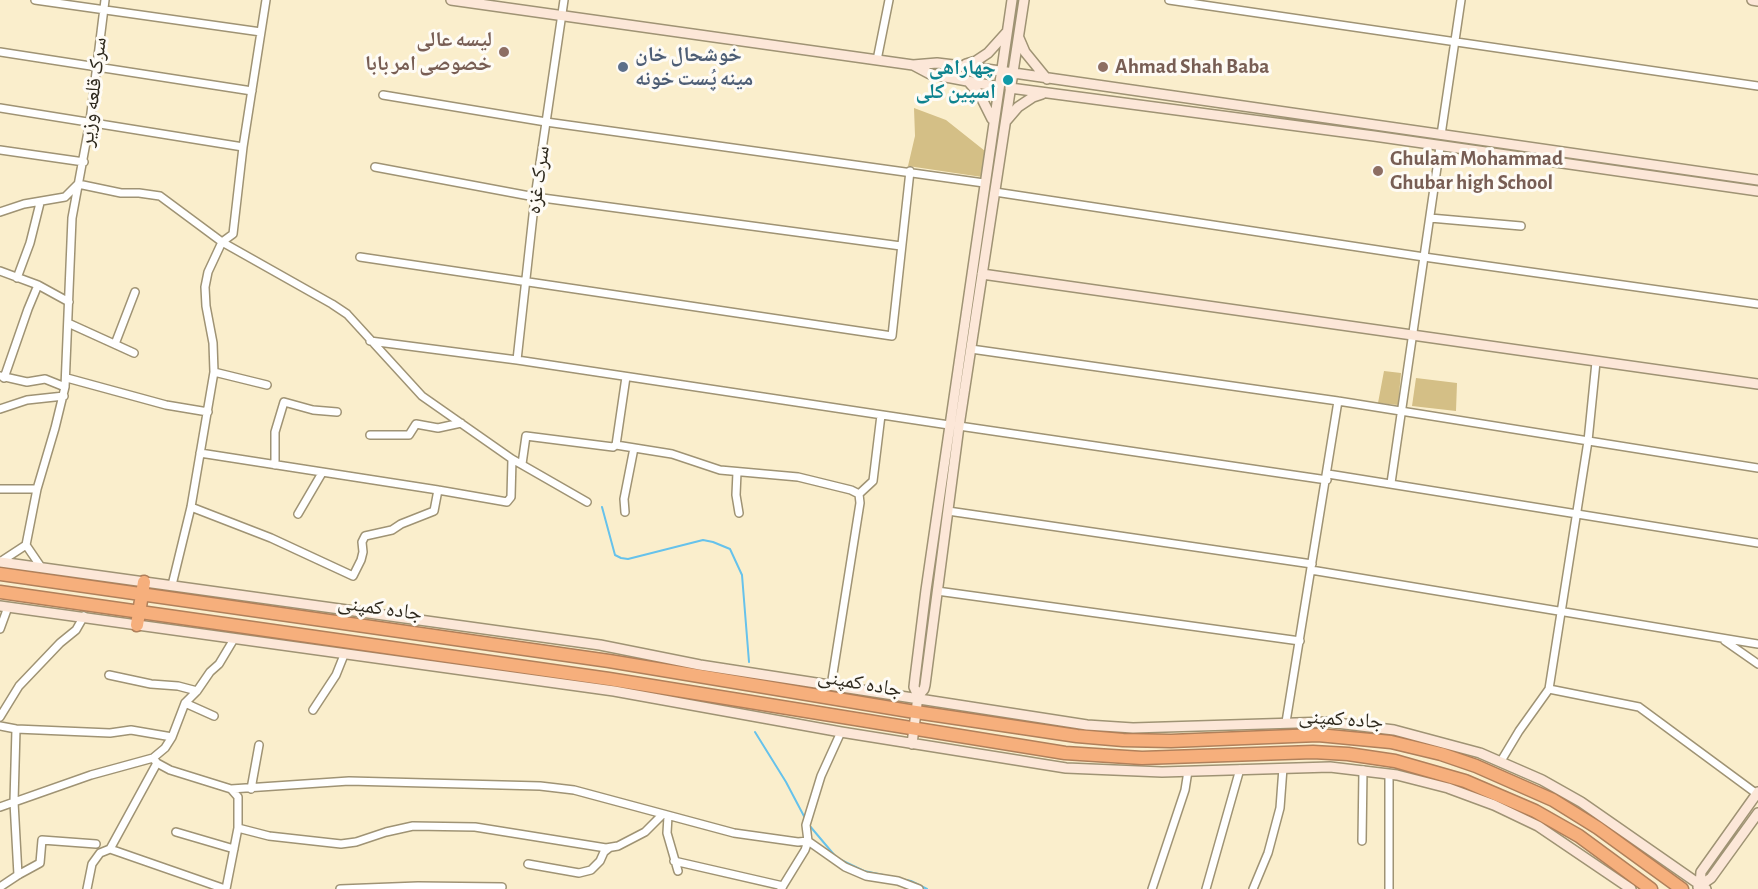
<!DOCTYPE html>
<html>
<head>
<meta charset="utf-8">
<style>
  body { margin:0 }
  canvas { display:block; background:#faeecc }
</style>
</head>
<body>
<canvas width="1758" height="889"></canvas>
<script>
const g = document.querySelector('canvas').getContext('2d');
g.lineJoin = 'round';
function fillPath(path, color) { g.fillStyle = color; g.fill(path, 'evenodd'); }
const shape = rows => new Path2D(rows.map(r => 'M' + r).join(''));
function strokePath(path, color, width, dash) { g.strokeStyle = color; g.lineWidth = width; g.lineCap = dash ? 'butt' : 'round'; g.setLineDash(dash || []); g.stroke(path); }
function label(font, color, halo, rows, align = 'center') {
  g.font = font + ' "Alegreya Sans","Noto Naskh Arabic",sans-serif'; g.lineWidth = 6; g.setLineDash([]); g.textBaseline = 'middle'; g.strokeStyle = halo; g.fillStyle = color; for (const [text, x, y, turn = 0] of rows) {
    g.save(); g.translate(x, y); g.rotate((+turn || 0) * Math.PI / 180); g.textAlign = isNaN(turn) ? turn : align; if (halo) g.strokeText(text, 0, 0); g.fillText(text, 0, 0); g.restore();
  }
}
fillPath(shape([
  [914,108,946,120,985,151,982,177,908,166,915,136],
  [1384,371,1401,373,1398,405,1378,403],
  [1416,378,1457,383,1456,411,1412,406]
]), '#d4bf86');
strokePath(shape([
  [602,507,615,555,621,558,628,559,703,540,713,542,730,549,742,575,749,662],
  [755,732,786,782,806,820],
  [809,825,836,857],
  [841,860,864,871,883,875],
  [901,879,911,881,927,889]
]), '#66c2eb', 2);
const street = shape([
  [35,0,261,32],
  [1169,0,1758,86],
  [0,52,252,91],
  [877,60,889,0],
  [383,95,546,122,984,183],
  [0,108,243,147],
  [1441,135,1461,0],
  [0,150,84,162],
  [375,167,535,197,901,246],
  [995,192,1424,257,1758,304],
  [0,212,24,204,65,197,78,184,121,193,139,193,160,196,222,242,332,304,347,314,422,396,512,459,587,502],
  [1430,218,1521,226],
  [360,257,892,336,910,171],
  [0,271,38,285,69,302],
  [17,278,30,243,40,203],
  [68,323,134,353],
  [370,341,517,360,949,425],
  [115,344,135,292],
  [971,349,1338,401,1758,468],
  [517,360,535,197,564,0],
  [214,372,267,385],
  [0,376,27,382,45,379,65,387],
  [4,378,28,309,38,285],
  [67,378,166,405,208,412],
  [0,409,27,400,64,396],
  [959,426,1327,480],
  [370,435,409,435,416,424,438,428,461,423],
  [616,445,672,454,720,470,798,477,851,490,859,494],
  [200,453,438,490,507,502,511,497,512,459],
  [522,464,526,436,613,447,616,445,626,377],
  [275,465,275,432,284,402,313,410,337,412],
  [737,472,736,495,739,513],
  [1328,474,1758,543],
  [1391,483,1440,147],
  [0,489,37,489],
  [859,494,873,481,881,415],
  [191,507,271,538,353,576,361,560,363,552,362,542,365,536,392,530,401,524,434,511,438,490],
  [948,511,1312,564],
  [625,512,624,499,634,448],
  [298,514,322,473],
  [0,562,26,545],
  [41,567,26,545,37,489,55,428,65,387,72,218,90,121,105,0],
  [1311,570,1758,644],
  [172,585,191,507,214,372,213,343,206,306,205,287,208,272,222,242,233,234,243,147,266,0],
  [937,591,1300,641],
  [0,629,8,607],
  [1725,641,1758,664],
  [109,675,151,684,178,686,197,691],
  [831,686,860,503,859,494],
  [1549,689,1639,707,1757,794],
  [185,703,214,716],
  [313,710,336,675,344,655],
  [0,717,19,686,60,643,76,630,84,616],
  [1286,722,1338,401],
  [0,726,16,729,110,733,131,730,172,737],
  [16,729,14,802,18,875],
  [153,758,157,763,170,770,231,789,238,797,238,828,226,889],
  [1501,761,1519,731,1549,689,1588,441,1596,362],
  [231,789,349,781,540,786,574,790,734,833,798,842,808,841,845,867,866,876,898,881,919,889],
  [251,789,259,745],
  [0,807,91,775,153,758,165,748,172,737,185,703,197,691,210,672,219,664,234,639],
  [668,816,667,833,678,871],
  [238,828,269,836,341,844,356,842,386,832,413,826,475,827,606,848,618,846,645,832,662,815],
  [176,832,234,849],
  [1362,841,1363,770],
  [110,849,225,889],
  [674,861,783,886],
  [528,864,579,873,591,870,600,861,604,852,609,848],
  [0,887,18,875,40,863,42,840,96,844],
  [87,889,92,864,100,853,110,849,157,763],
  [340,889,418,886,502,887],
  [781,889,805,850,808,841,806,825,821,776,841,732],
  [1152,889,1185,790,1188,771],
  [1206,889,1240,769],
  [1253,889,1268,853,1280,808,1283,768],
  [1389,889,1389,774]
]);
const secondary = shape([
  [451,0,913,65,937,63,979,68,1758,180],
  [1752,0,1758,1],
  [1019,38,1025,52,1047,79],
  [966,64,976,61,988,53,1006,33],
  [913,65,930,74,999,87],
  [968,81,980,95,992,119],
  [1010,88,1374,136,1758,191],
  [1006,121,1018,107,1033,97,1042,94],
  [982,274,1758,384],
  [0,562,600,645,700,665,1087,725,1133,728,1328,722,1394,730,1480,753,1542,780,1581,802,1706,889],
  [0,606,614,691,841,732,1066,768,1162,772,1330,767,1397,775,1448,788,1494,805,1538,826,1631,889],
  [918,696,924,689,925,685,959,426,1024,0],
  [912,744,918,696,914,687,915,678,926,590,1012,0],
  [1700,885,1701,872,1758,792],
  [1698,887,1711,878,1758,813]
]);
const highway = shape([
  [0,574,609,661,909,711,1077,736,1123,740,1171,741,1318,735,1391,742,1441,754,1476,766,1553,800,1598,828,1682,889],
  [0,592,609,679,1065,753,1142,758,1313,752,1348,754,1395,761,1465,781,1535,811,1579,836,1651,889],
  [137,625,144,582]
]);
strokePath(street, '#9f9374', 10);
strokePath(secondary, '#9f9374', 12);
strokePath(highway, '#b0805b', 15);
strokePath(street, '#fff', 7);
strokePath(secondary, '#fce7d8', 9);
strokePath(highway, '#f6af7c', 12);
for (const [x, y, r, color] of [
  [504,52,6,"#8d6e63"],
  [623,67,6,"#5c6f8a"],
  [1103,67,6,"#8d6e63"],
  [1008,80,6,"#0f9aa8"],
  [1378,171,6,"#8d6e63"]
]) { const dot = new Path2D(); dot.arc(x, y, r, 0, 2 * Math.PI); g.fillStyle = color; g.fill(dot); strokePath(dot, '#fefbf5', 2); }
label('bold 21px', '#785e54', '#fefbf5', [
  ["لیسه عالی",492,40,"right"],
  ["خصوصی امر بابا",492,64,"right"],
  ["Ahmad Shah Baba",1115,67],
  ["Ghulam Mohammad",1390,159],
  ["Ghubar high School",1390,183]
], 'left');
label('bold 21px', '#4e5e75', '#fefbf5', [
  ["خوشحال خان",635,55],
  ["مینه پُست خونه",635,79]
], 'left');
label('bold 21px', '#0d838f', '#fefbf5', [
  ["چهاراهی",996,68],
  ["اسپین کلی",996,92]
], 'right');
label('21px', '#2e291d', '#fefbf5', [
  ["سرک قلعه وزیر",93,92,-83],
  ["سرک غزه",538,180,-82],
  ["جاده کمپنی",380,608,8],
  ["جاده کمپنی",860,683,10],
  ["جاده کمپنی",1341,719,4]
]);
</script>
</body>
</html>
